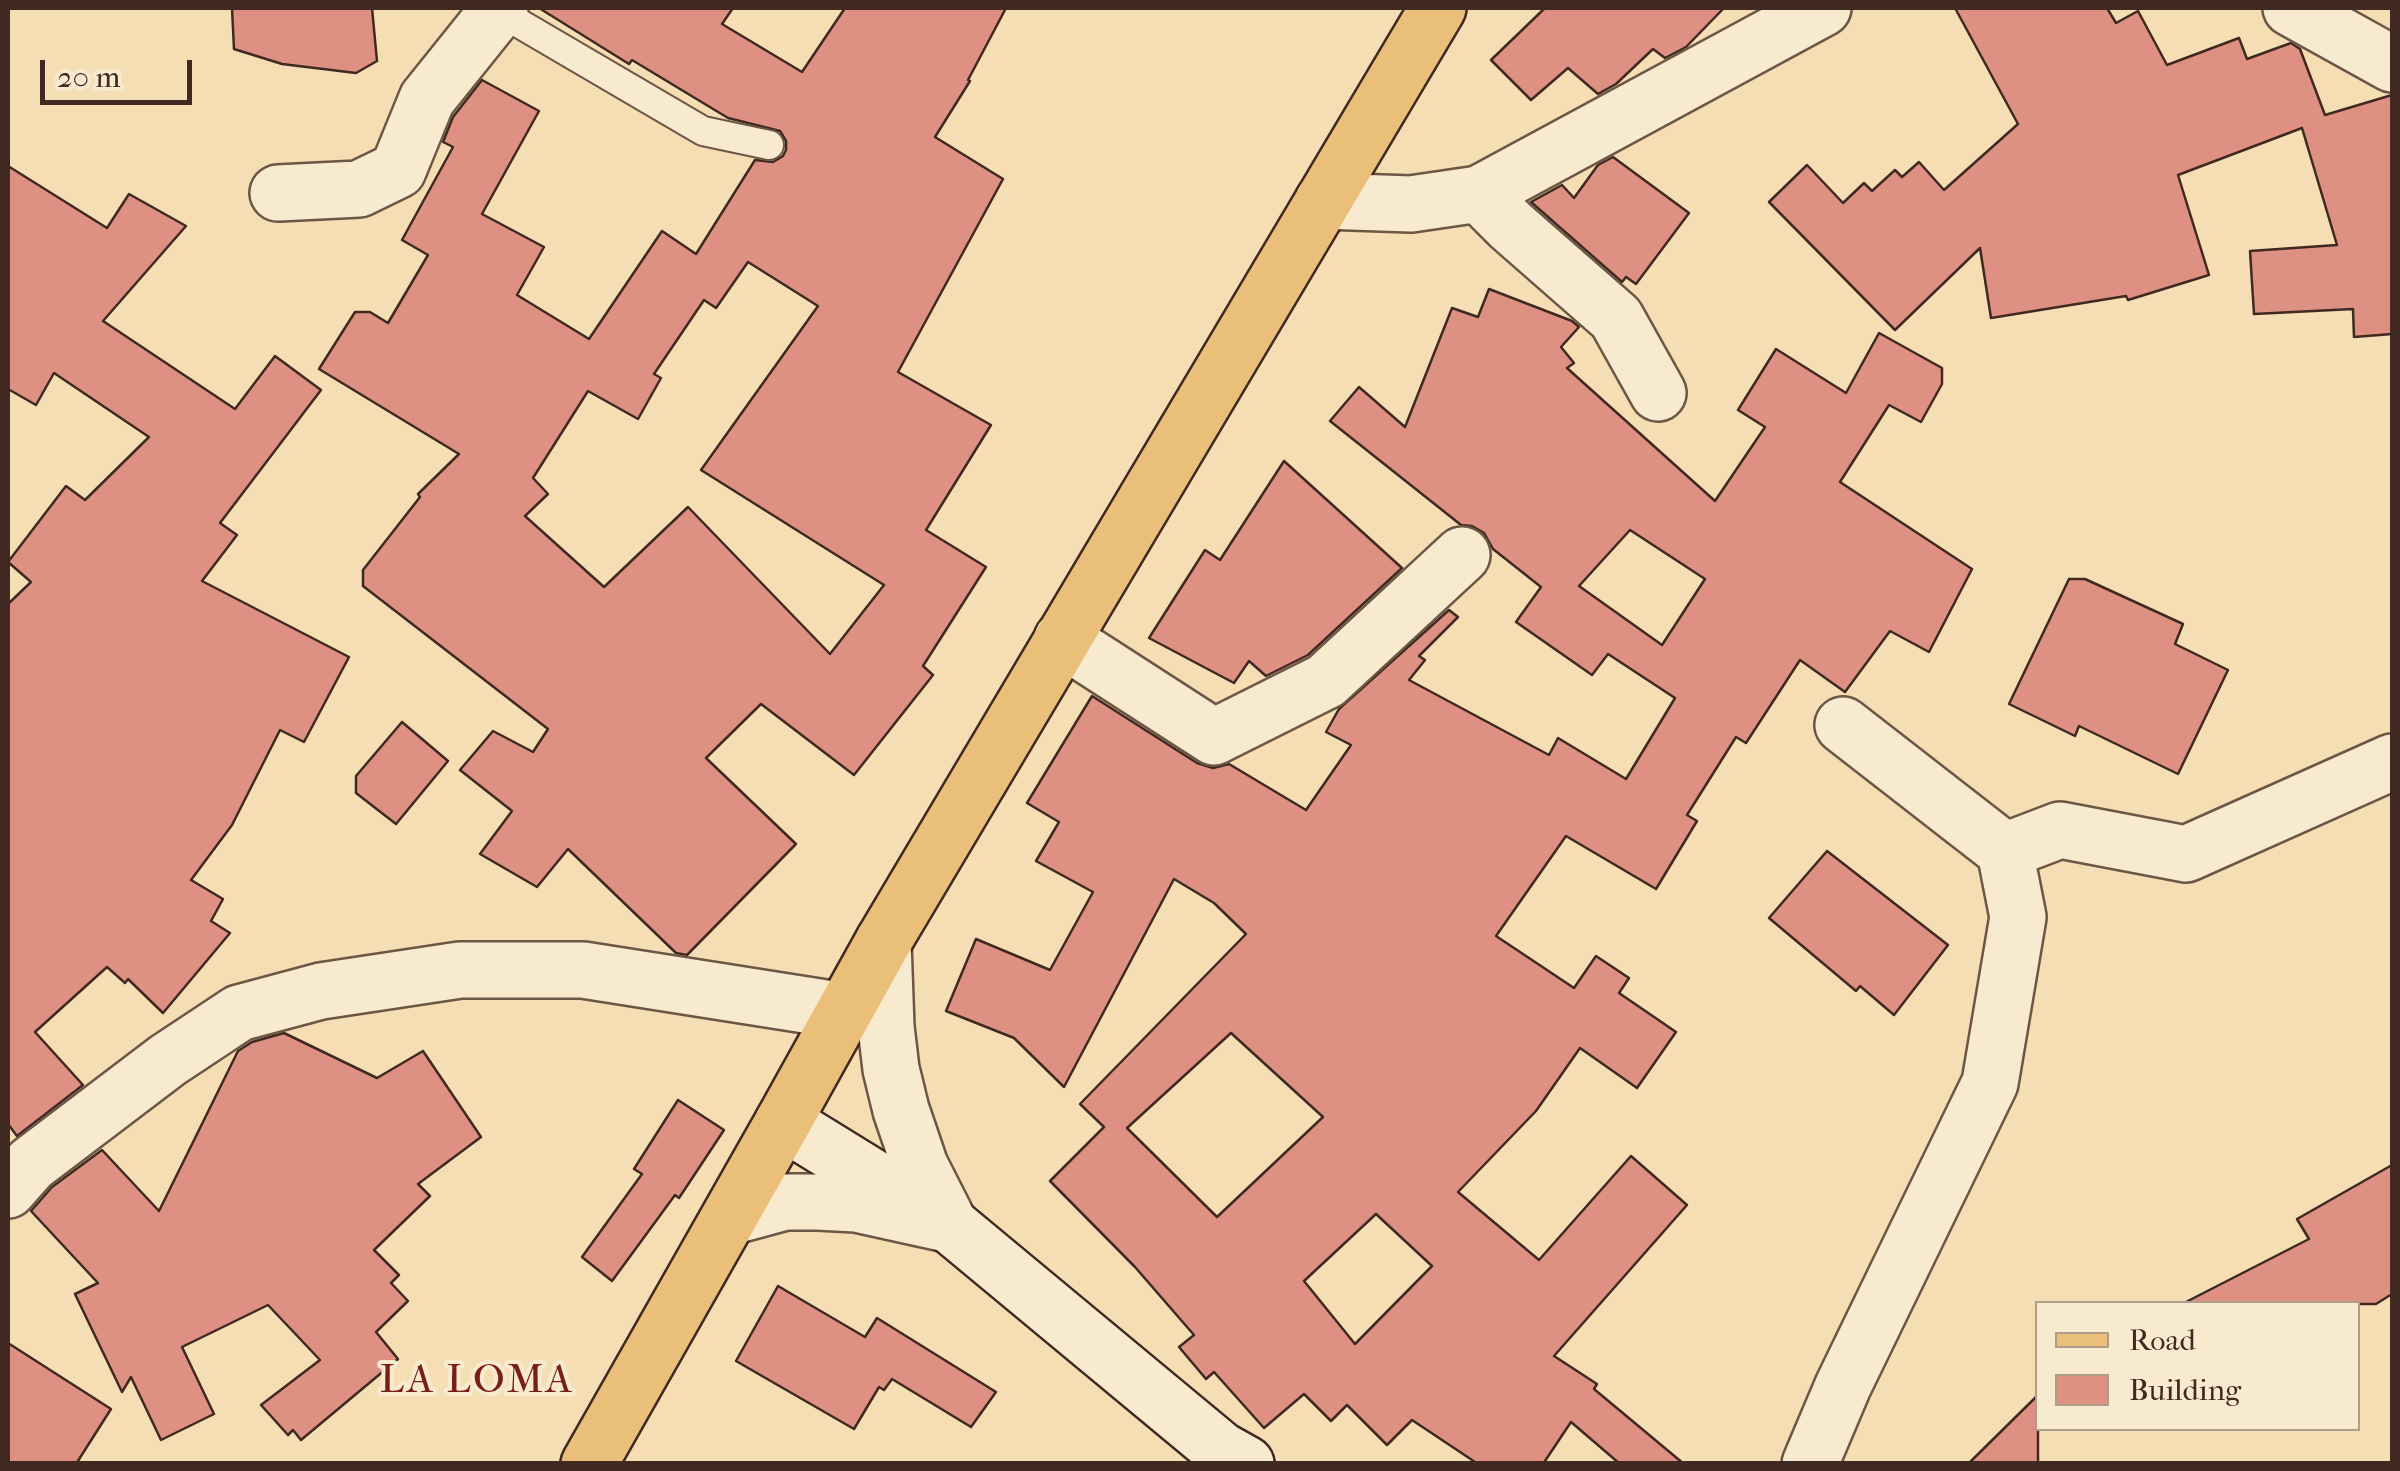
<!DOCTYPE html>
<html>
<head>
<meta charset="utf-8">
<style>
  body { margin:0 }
  #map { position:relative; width:2400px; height:1471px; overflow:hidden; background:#f5deb3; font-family:"IM FELL French Canon",serif }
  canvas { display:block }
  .frame { position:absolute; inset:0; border:10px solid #3f2921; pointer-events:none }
  .legend { position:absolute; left:2035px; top:1301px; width:325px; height:130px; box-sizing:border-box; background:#f8eace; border:2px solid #ae9d89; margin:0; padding:12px 18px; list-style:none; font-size:30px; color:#3f2921 }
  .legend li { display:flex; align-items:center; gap:20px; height:50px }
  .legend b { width:50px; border:2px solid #ae9d89 }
  .scale { position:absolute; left:40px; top:60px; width:152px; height:45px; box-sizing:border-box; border:5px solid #3f2921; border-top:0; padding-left:12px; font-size:30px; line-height:35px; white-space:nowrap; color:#3f2921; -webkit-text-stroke:8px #f8eace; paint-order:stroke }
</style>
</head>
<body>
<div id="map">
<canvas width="2400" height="1471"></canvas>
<div class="frame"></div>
<ul class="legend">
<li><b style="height:12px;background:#eabf7a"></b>Road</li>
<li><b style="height:28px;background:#de9182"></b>Building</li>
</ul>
<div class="scale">20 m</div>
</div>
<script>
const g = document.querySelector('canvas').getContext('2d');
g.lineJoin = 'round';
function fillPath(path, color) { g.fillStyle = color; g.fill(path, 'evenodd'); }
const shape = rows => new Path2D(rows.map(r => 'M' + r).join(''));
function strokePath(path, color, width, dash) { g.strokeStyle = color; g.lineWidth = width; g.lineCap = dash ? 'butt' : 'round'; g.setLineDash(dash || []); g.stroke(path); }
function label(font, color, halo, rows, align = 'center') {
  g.font = font + ' "IM FELL French Canon",serif'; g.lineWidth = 8; g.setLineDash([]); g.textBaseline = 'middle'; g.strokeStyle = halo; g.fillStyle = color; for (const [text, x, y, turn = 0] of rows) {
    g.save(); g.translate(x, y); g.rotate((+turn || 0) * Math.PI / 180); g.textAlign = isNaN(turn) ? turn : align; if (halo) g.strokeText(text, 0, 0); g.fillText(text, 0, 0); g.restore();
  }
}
const building = shape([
  [232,8,372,8,377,61,356,73,282,64,234,49,232,8],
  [539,8,733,8,722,24,802,72,845,8,1006,8,968,80,970,81,935,137,1003,179,898,372,991,425,926,530,986,567,923,666,933,675,854,775,761,704,706,758,796,844,687,955,676,953,568,849,537,887,480,854,512,811,460,770,493,731,533,752,548,729,363,586,363,570,420,497,418,494,459,454,319,369,355,312,370,312,388,323,428,255,402,240,453,147,443,142,453,117,482,80,539,111,482,214,544,247,517,295,589,339,662,231,696,254,755,160,773,162,783,156,786,150,786,141,780,131,728,118,632,60,629,64,539,8],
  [748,262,818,306,701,470,884,585,830,654,688,507,604,587,525,516,548,494,533,478,588,391,638,419,661,378,654,374,704,300,716,308,748,262],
  [1545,8,1724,8,1686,47,1665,58,1653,49,1616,84,1598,94,1568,68,1531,100,1491,60,1545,8],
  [1955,8,2107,8,2116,23,2138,11,2167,65,2239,38,2247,59,2291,43,2300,49,2325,115,2392,95,2392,334,2354,337,2353,309,2254,314,2250,251,2337,245,2302,128,2178,175,2209,275,2128,300,2126,296,1991,318,1980,248,1895,330,1769,202,1807,165,1843,203,1864,183,1872,191,1895,170,1902,177,1919,162,1944,190,2018,124,1955,8],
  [1613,157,1689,213,1636,284,1626,277,1622,282,1531,202,1562,185,1574,198,1598,165,1613,157],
  [8,166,107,228,129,194,186,226,103,321,235,409,275,356,321,390,220,523,237,535,202,581,349,657,304,742,280,730,232,825,191,880,223,899,211,921,230,933,163,1013,128,979,125,983,107,967,35,1032,83,1085,17,1136,8,1124,8,604,31,582,8,562,66,486,85,500,149,437,54,373,36,405,8,389,8,166],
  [1489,289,1572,321,1579,327,1561,347,1574,363,1567,368,1715,501,1765,427,1738,410,1776,349,1846,393,1879,333,1942,368,1942,384,1921,422,1889,405,1840,482,1972,569,1929,652,1890,631,1845,692,1800,660,1746,743,1736,737,1687,815,1697,821,1656,889,1566,836,1496,936,1574,988,1596,956,1629,978,1619,993,1676,1032,1637,1088,1580,1048,1536,1111,1458,1192,1539,1260,1631,1156,1687,1205,1554,1356,1597,1384,1594,1389,1684,1464,1620,1464,1571,1422,1543,1464,1478,1464,1412,1420,1387,1445,1347,1405,1331,1421,1304,1394,1264,1428,1214,1372,1206,1379,1179,1347,1194,1335,1135,1267,1050,1181,1104,1127,1080,1104,1246,934,1214,903,1174,879,1064,1087,1014,1038,946,1011,976,939,1050,970,1093,892,1036,861,1059,822,1027,803,1092,696,1197,763,1213,768,1229,764,1306,810,1351,745,1326,732,1339,709,1449,610,1458,617,1419,656,1425,660,1409,680,1549,755,1558,738,1626,779,1675,698,1608,654,1592,675,1516,622,1541,587,1493,549,1484,533,1472,526,1461,525,1330,421,1359,387,1405,427,1452,308,1478,317,1489,289],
  [1630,530,1705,579,1662,645,1579,586,1630,530],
  [1231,1033,1323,1117,1217,1217,1127,1128,1231,1033],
  [1376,1214,1432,1266,1355,1344,1304,1281,1376,1214],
  [1284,461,1402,568,1308,655,1266,676,1249,661,1234,683,1149,638,1205,550,1220,560,1284,461],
  [2069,579,2085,579,2183,624,2175,644,2228,670,2178,774,2079,726,2075,736,2009,704,2069,579],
  [402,722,448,761,396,824,356,793,356,776,402,722],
  [1827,851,1948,945,1894,1015,1860,986,1856,991,1769,918,1827,851],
  [284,1033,377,1078,423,1051,481,1137,418,1184,430,1196,374,1250,399,1275,391,1283,408,1301,376,1332,398,1359,301,1440,293,1430,288,1435,261,1405,320,1360,268,1305,182,1347,214,1414,161,1440,131,1377,122,1392,75,1294,98,1283,31,1211,52,1187,102,1150,159,1211,238,1051,252,1042,284,1033],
  [678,1100,724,1130,679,1198,675,1195,612,1281,582,1257,642,1174,634,1169,678,1100],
  [2392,1165,2392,1294,2376,1304,2182,1304,2309,1239,2297,1219,2392,1165],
  [778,1286,865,1337,877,1318,996,1392,971,1427,892,1379,884,1390,879,1387,854,1429,736,1361,778,1286],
  [8,1343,111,1409,76,1464,8,1464,8,1343],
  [2038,1395,2038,1464,1968,1464,2038,1395]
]);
fillPath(building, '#de9182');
strokePath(building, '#3f2921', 2.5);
const service = shape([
  [498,11,703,131,769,145]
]);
const minor = shape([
  [2291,8,2392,64],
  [278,193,359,189,398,170,427,99,500,8],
  [1479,194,1511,226,1616,318,1658,393],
  [1323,201,1411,204,1479,194,1823,8],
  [1062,639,1214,737,1326,681,1462,555],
  [2005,851,2060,830,2186,854,2392,762],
  [883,942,886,1027,891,1069,901,1110,920,1166,950,1225],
  [8,1190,31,1164,168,1060,239,1013,321,991,460,970,583,970,844,1011],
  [730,1217,785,1202,818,1202,856,1204,942,1223],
  [1810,1464,1843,1386,1990,1083,2018,917,2005,851,1843,725]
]);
const secondary = shape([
  [783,1122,950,1225,1221,1450,1246,1464]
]);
const primary = shape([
  [589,1464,783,1122,883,942,1438,8]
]);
strokePath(service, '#6c5646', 32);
strokePath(minor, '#6c5646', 60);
strokePath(secondary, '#3f2921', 60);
strokePath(primary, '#3f2921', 60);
strokePath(service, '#f8eace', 28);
strokePath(minor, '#f8eace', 55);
strokePath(secondary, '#f8eace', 55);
strokePath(primary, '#eabf7a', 55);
g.letterSpacing = '2.5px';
label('40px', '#7a1f14', '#f8eace', [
  ["LA LOMA",477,1382]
]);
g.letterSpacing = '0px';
</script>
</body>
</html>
